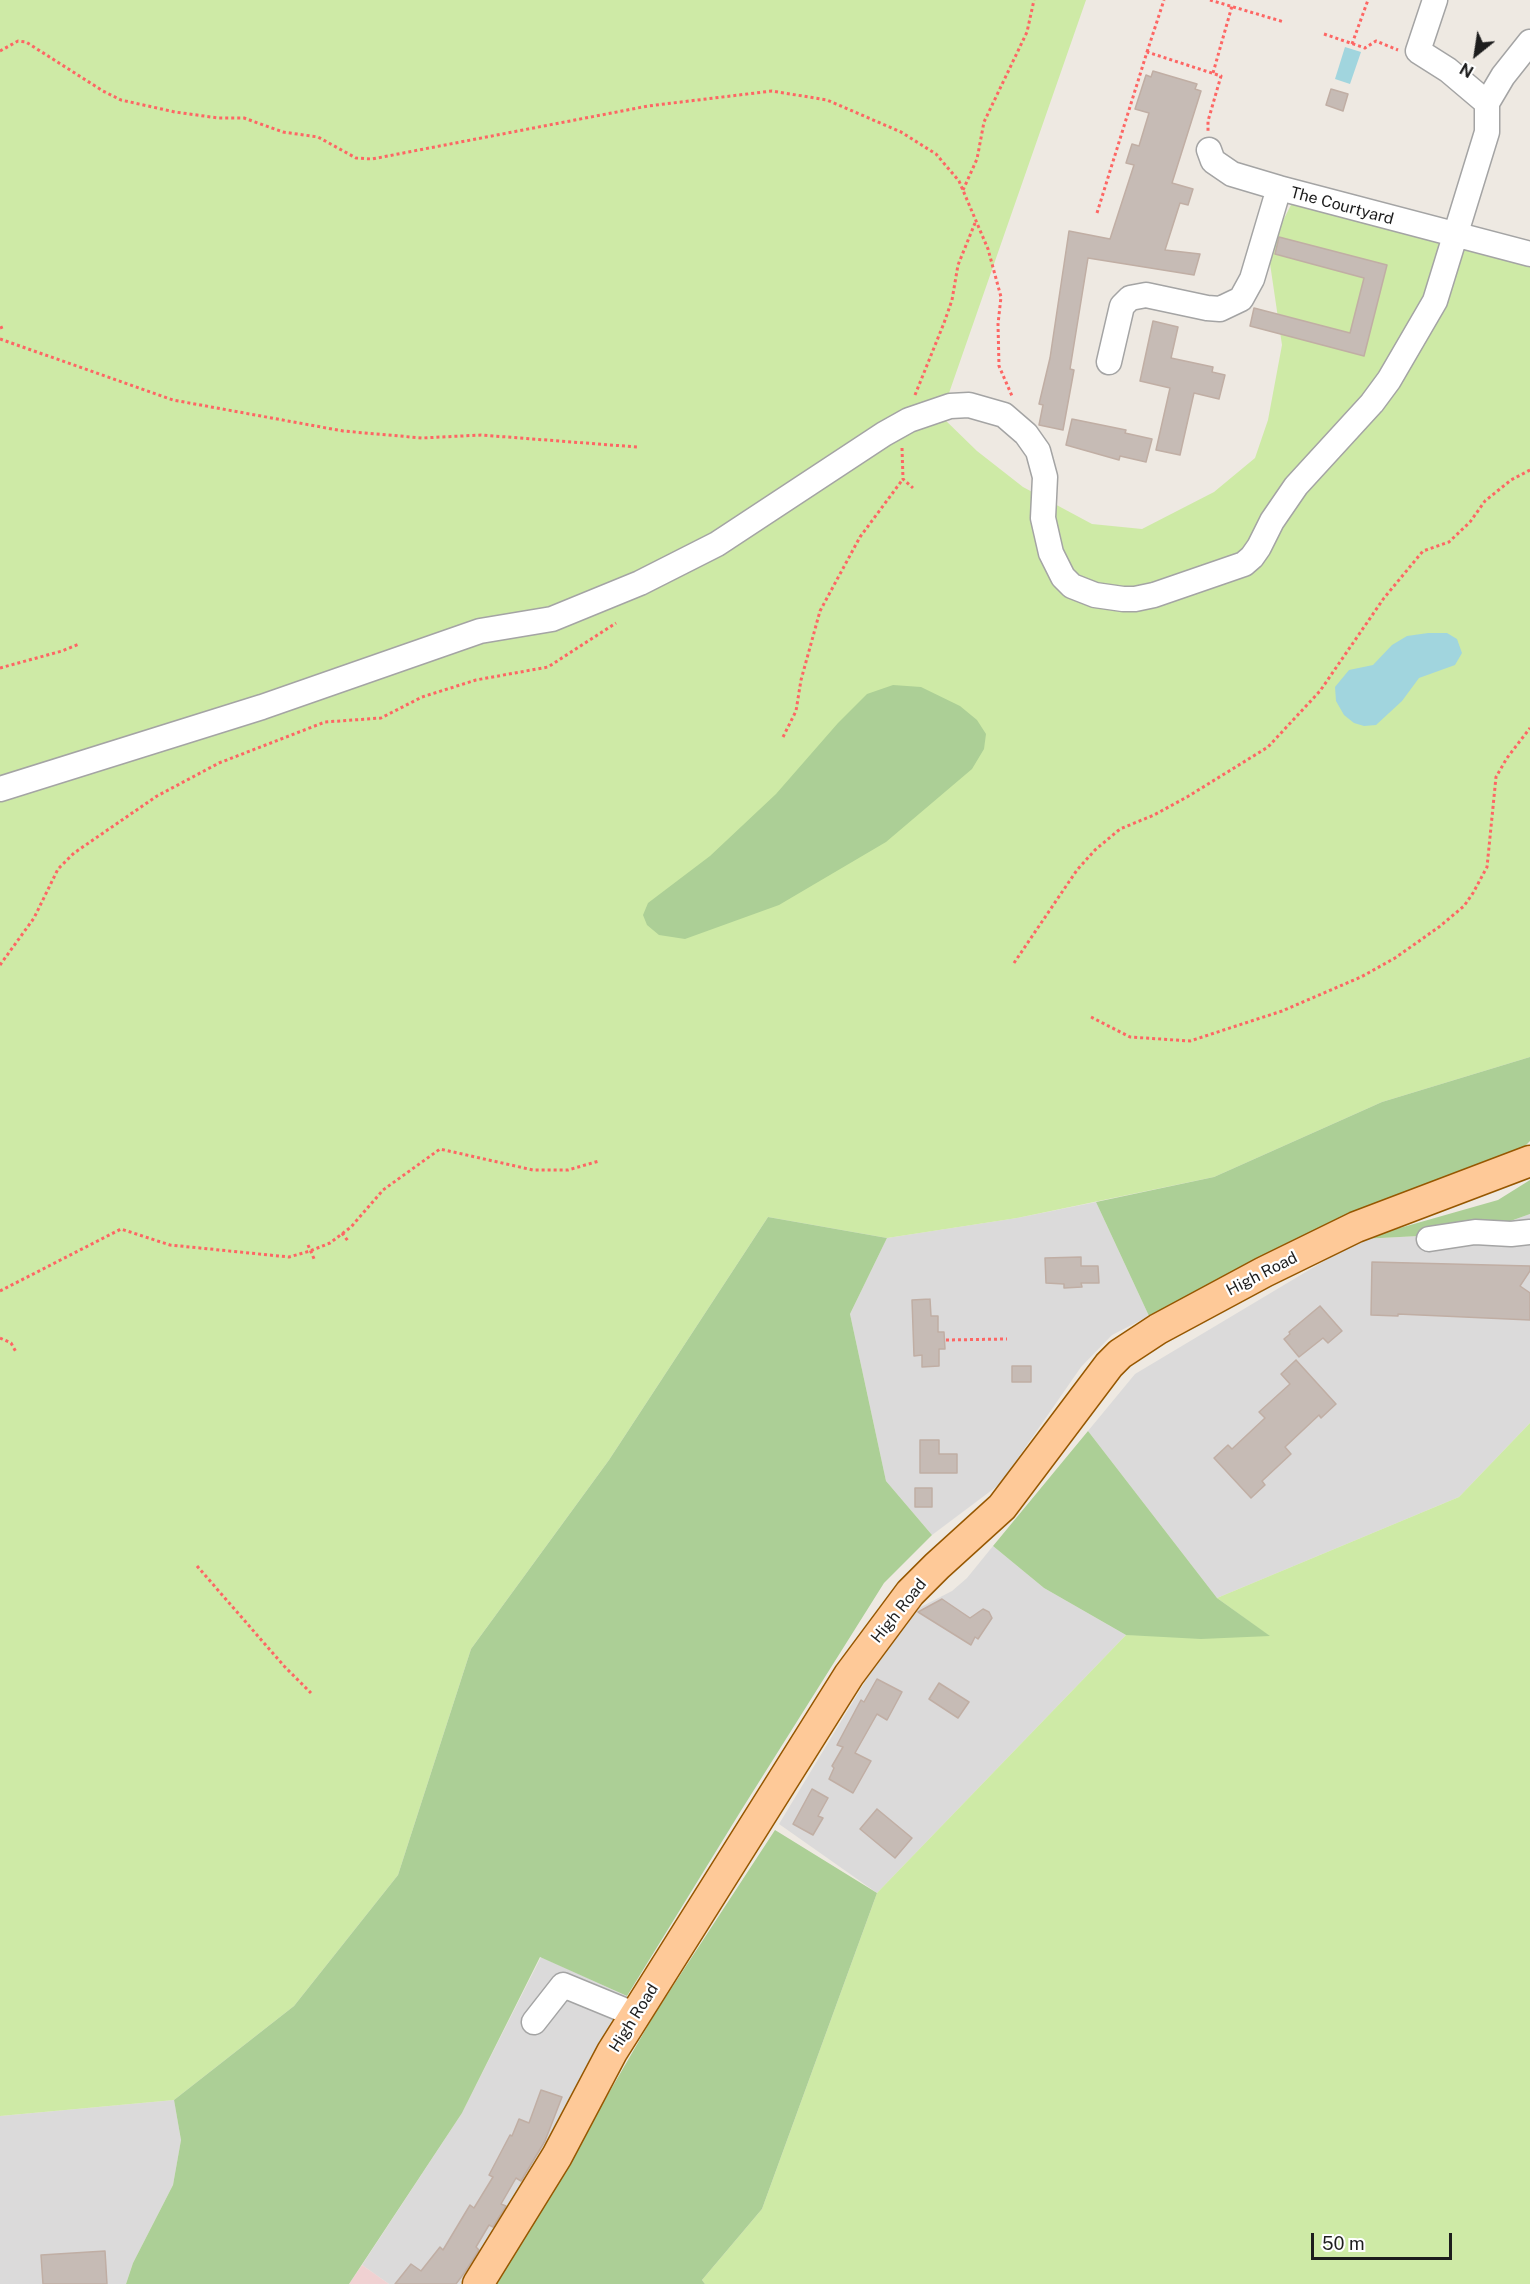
<!DOCTYPE html>
<html>
<head>
<meta charset="utf-8">
<style>
  body { margin:0 }
  #map { position:relative; width:1530px; height:2284px; overflow:hidden; background:#eee9e2; font-family:"Public Sans",sans-serif }
  canvas { display:block }
  .north { position:absolute; left:1446px; top:24px; width:60px; height:60px; -webkit-text-stroke:4px #fff; paint-order:stroke; rotate:210deg; font-size:16px; font-weight:700; line-height:24px; text-align:center; color:#1d1d1d }
  .north::after { content:''; display:block; margin:auto; width:21px; height:27px; background:#1d1d1d; clip-path:polygon(50% 0,100% 100%,50% 72%,0 100%) }
  .scale { position:absolute; left:1311px; top:2233px; width:141px; height:27px; box-sizing:border-box; border:3px solid #1d1d1d; border-top:0; padding-left:8px; font-size:18px; line-height:21px; white-space:nowrap; color:#1d1d1d; -webkit-text-stroke:4px #fff; paint-order:stroke }
</style>
</head>
<body>
<div id="map">
<canvas width="1530" height="2284"></canvas>
<div class="north">N</div>
<div class="scale">50 m</div>
</div>
<script>
const g = document.querySelector('canvas').getContext('2d');
g.lineJoin = 'round';
function fillPath(path, color) { g.fillStyle = color; g.fill(path, 'evenodd'); }
const shape = rows => new Path2D(rows.map(r => 'M' + r).join(''));
function strokePath(path, color, width, dash) { g.strokeStyle = color; g.lineWidth = width; g.lineCap = dash ? 'butt' : 'round'; g.setLineDash(dash || []); g.stroke(path); }
function label(font, color, halo, rows, align = 'center') {
  g.font = font + ' "Public Sans",sans-serif'; g.lineWidth = 4.5; g.setLineDash([]); g.textBaseline = 'middle'; g.strokeStyle = halo; g.fillStyle = color; for (const [text, x, y, turn = 0] of rows) {
    g.save(); g.translate(x, y); g.rotate((+turn || 0) * Math.PI / 180); g.textAlign = isNaN(turn) ? turn : align; if (halo) g.strokeText(text, 0, 0); g.fillText(text, 0, 0); g.restore();
  }
}
fillPath(shape([
  [1096,1202,1149,1316,1112,1335,1081,1367,1000,1484,932,1535,886,1481,850,1314,887,1238,1017,1218],
  [1530,1214,1530,1423,1459,1497,1217,1598,1088,1431,1135,1374,1361,1239,1477,1233],
  [993,1546,1044,1588,1126,1635,877,1893,779,1824,886,1647,917,1609,952,1591,967,1578],
  [541,1957,627,1996,490,2246,460,2284,389,2284,362,2265,462,2113],
  [174,2100,181,2140,173,2185,133,2263,126,2284,0,2284,0,2116]
]), '#dbdada');
fillPath(shape([
  [362,2265,389,2284,349,2284]
]), '#f0d1d2');
fillPath(shape([
  [0,0,1086,0,941,416,977,451,1023,487,1092,524,1142,529,1214,492,1255,458,1268,420,1282,345,1268,250,1292,203,1530,262,1530,1057,1382,1102,1214,1177,1017,1218,887,1238,768,1217,609,1460,471,1649,398,1875,294,2006,174,2100,0,2116],
  [1530,1423,1530,2284,705,2284,702,2280,762,2209,877,1893,1126,1635,1269,1636,1217,1598,1459,1497]
]), '#ceeaa6');
fillPath(shape([
  [893,685,921,687,960,706,977,720,986,734,984,749,972,769,886,842,779,905,685,939,659,935,647,925,643,915,648,903,710,856,776,794,838,723,867,694],
  [1530,1057,1530,1141,1521,1150,1352,1212,1149,1316,1096,1202,1214,1177,1382,1102],
  [1530,1180,1530,1214,1477,1233,1361,1239,1498,1200],
  [768,1217,887,1238,850,1314,886,1481,932,1535,884,1583,742,1809,627,1996,540,1957,462,2113,349,2284,126,2284,133,2263,173,2185,181,2140,174,2100,294,2006,398,1875,471,1649,609,1460],
  [1088,1431,1217,1598,1270,1636,1201,1639,1126,1635,1044,1588,993,1546],
  [775,1830,877,1893,762,2209,702,2280,705,2284,493,2284,551,2193,654,2015]
]), '#accf96');
fillPath(shape([
  [1345,47,1361,52,1350,84,1335,79],
  [1428,633,1447,633,1457,639,1462,653,1455,665,1419,678,1402,701,1376,725,1364,726,1354,723,1344,715,1336,701,1335,687,1349,670,1373,665,1392,645,1407,636]
]), '#a1d5de');
const building = shape([
  [1153,71,1197,84,1195,89,1201,91,1172,183,1193,189,1188,205,1180,203,1165,250,1200,254,1194,275,1088,258,1070,369,1074,370,1063,430,1039,425,1043,405,1039,404,1050,358,1069,231,1110,239,1134,165,1126,163,1132,144,1139,146,1149,113,1135,109,1146,75,1151,77,1153,71],
  [1331,89,1348,94,1343,111,1326,105,1331,89],
  [1279,237,1387,265,1364,356,1250,326,1254,308,1350,333,1364,278,1275,254,1279,237],
  [1153,321,1178,327,1171,358,1213,367,1212,372,1225,375,1219,399,1194,393,1180,455,1156,450,1170,388,1140,381,1153,321],
  [1072,419,1126,430,1125,433,1152,439,1146,462,1120,456,1119,460,1066,445,1072,419],
  [1081,1257,1081,1266,1098,1266,1099,1283,1081,1283,1082,1287,1064,1288,1064,1284,1046,1283,1045,1258,1081,1257],
  [1372,1262,1530,1266,1530,1271,1520,1286,1530,1293,1530,1320,1398,1314,1398,1316,1371,1315,1372,1262],
  [930,1299,931,1316,938,1316,938,1332,944,1332,945,1349,939,1349,939,1366,922,1367,922,1355,914,1356,912,1300,930,1299],
  [1320,1306,1342,1331,1328,1343,1323,1338,1299,1357,1284,1339,1290,1334,1289,1332,1320,1306],
  [1296,1360,1336,1404,1321,1418,1319,1415,1285,1447,1291,1454,1262,1481,1265,1485,1251,1498,1214,1458,1228,1445,1232,1449,1265,1418,1259,1412,1290,1384,1281,1374,1296,1360],
  [1012,1366,1031,1366,1031,1382,1012,1382,1012,1366],
  [920,1440,939,1440,939,1454,957,1454,957,1473,920,1473,920,1440],
  [915,1488,932,1488,932,1507,915,1507,915,1488],
  [942,1599,970,1618,983,1609,989,1612,992,1618,978,1639,975,1637,971,1645,918,1612,942,1599],
  [877,1679,902,1692,887,1720,877,1714,855,1753,871,1761,853,1793,829,1779,834,1768,832,1766,843,1747,837,1745,861,1700,864,1702,877,1679],
  [939,1683,969,1702,958,1718,929,1699,939,1683],
  [812,1789,828,1798,818,1816,823,1818,813,1835,793,1824,812,1789],
  [877,1809,912,1838,895,1858,860,1829,877,1809],
  [541,2090,562,2097,545,2141,521,2181,516,2178,501,2204,506,2206,493,2227,489,2225,476,2247,479,2250,465,2272,456,2284,395,2284,411,2264,421,2271,440,2247,443,2250,470,2205,474,2208,493,2177,489,2175,510,2135,512,2136,519,2119,529,2123,541,2090],
  [105,2251,107,2284,43,2284,41,2255,105,2251]
]);
fillPath(building, '#c6bbb5');
strokePath(building, '#c0aea4', 1.5);
const minor = shape([
  [1435,0,1418,51,1448,70,1487,103],
  [1209,150,1213,161,1232,174,1279,188],
  [1109,362,1122,306,1130,298,1146,295,1207,308,1220,309,1241,299,1252,279,1279,188,1530,254],
  [0,789,262,707,480,631,552,619,640,583,717,544,884,434,909,420,950,406,969,405,1004,415,1026,434,1038,451,1045,477,1043,518,1051,553,1063,577,1072,586,1095,595,1123,599,1135,599,1154,595,1244,564,1252,557,1259,547,1272,521,1296,486,1372,403,1389,380,1435,301,1487,132,1487,103,1503,76,1530,42],
  [1429,1239,1475,1232,1511,1234,1530,1232],
  [534,2022,563,1985,636,2015]
]);
const major = shape([
  [478,2284,557,2156,612,2052,849,1675,910,1593,937,1566,1002,1507,1109,1365,1120,1354,1158,1329,1264,1272,1356,1227,1530,1161]
]);
strokePath(minor, '#a4a4a4', 27);
strokePath(major, '#965700', 33);
strokePath(shape([
  [1210,0,1284,22],
  [1324,34,1365,48,1376,41,1398,50],
  [1352,44,1368,0],
  [0,51,18,41,26,42,103,91,121,100,175,112,218,118,244,118,283,132,318,137,356,158,372,159,648,106,772,91,827,100,901,132,936,154,959,181,988,249,1001,297,998,324,999,366,1012,396],
  [1147,52,1164,0],
  [1213,73,1232,6],
  [963,190,977,159,984,122,1027,32,1034,0],
  [1097,213,1147,52,1221,76,1208,121,1208,131],
  [0,328,5,326],
  [0,339,173,400,343,431,422,438,481,435,637,447],
  [915,395,944,323,952,300,958,265,975,223],
  [902,448,903,479,913,488],
  [0,668,62,651,79,644],
  [783,737,796,711,801,680,820,611,860,537,903,479],
  [1014,963,1077,870,1095,850,1120,829,1154,815,1187,797,1268,747,1320,691,1384,598,1423,551,1449,542,1470,522,1485,501,1511,480,1530,470],
  [0,965,34,918,58,869,74,853,157,796,219,763,325,722,381,718,422,697,476,680,548,667,616,623],
  [1091,1017,1130,1037,1190,1041,1282,1011,1361,977,1395,958,1439,927,1464,906,1473,893,1487,867,1496,777,1507,758,1530,728],
  [342,1233,348,1241],
  [308,1245,315,1261],
  [0,1291,121,1229,170,1245,289,1257,310,1251,330,1243,351,1227,383,1190,440,1149,533,1170,568,1170,599,1161],
  [0,1338,11,1343,16,1352],
  [946,1340,1007,1339],
  [197,1566,284,1666,311,1693]
]), '#fd6664', 3, [3, 3]);
strokePath(minor, '#fff', 24);
strokePath(major, '#fec998', 30);
label('16px', '#1d1d1d', '#fff', [
  ["The Courtyard",1342,206,15],
  ["High Road",1262,1274,-27],
  ["High Road",899,1611,-51],
  ["High Road",634,2018,-58]
]);
</script>
</body>
</html>
